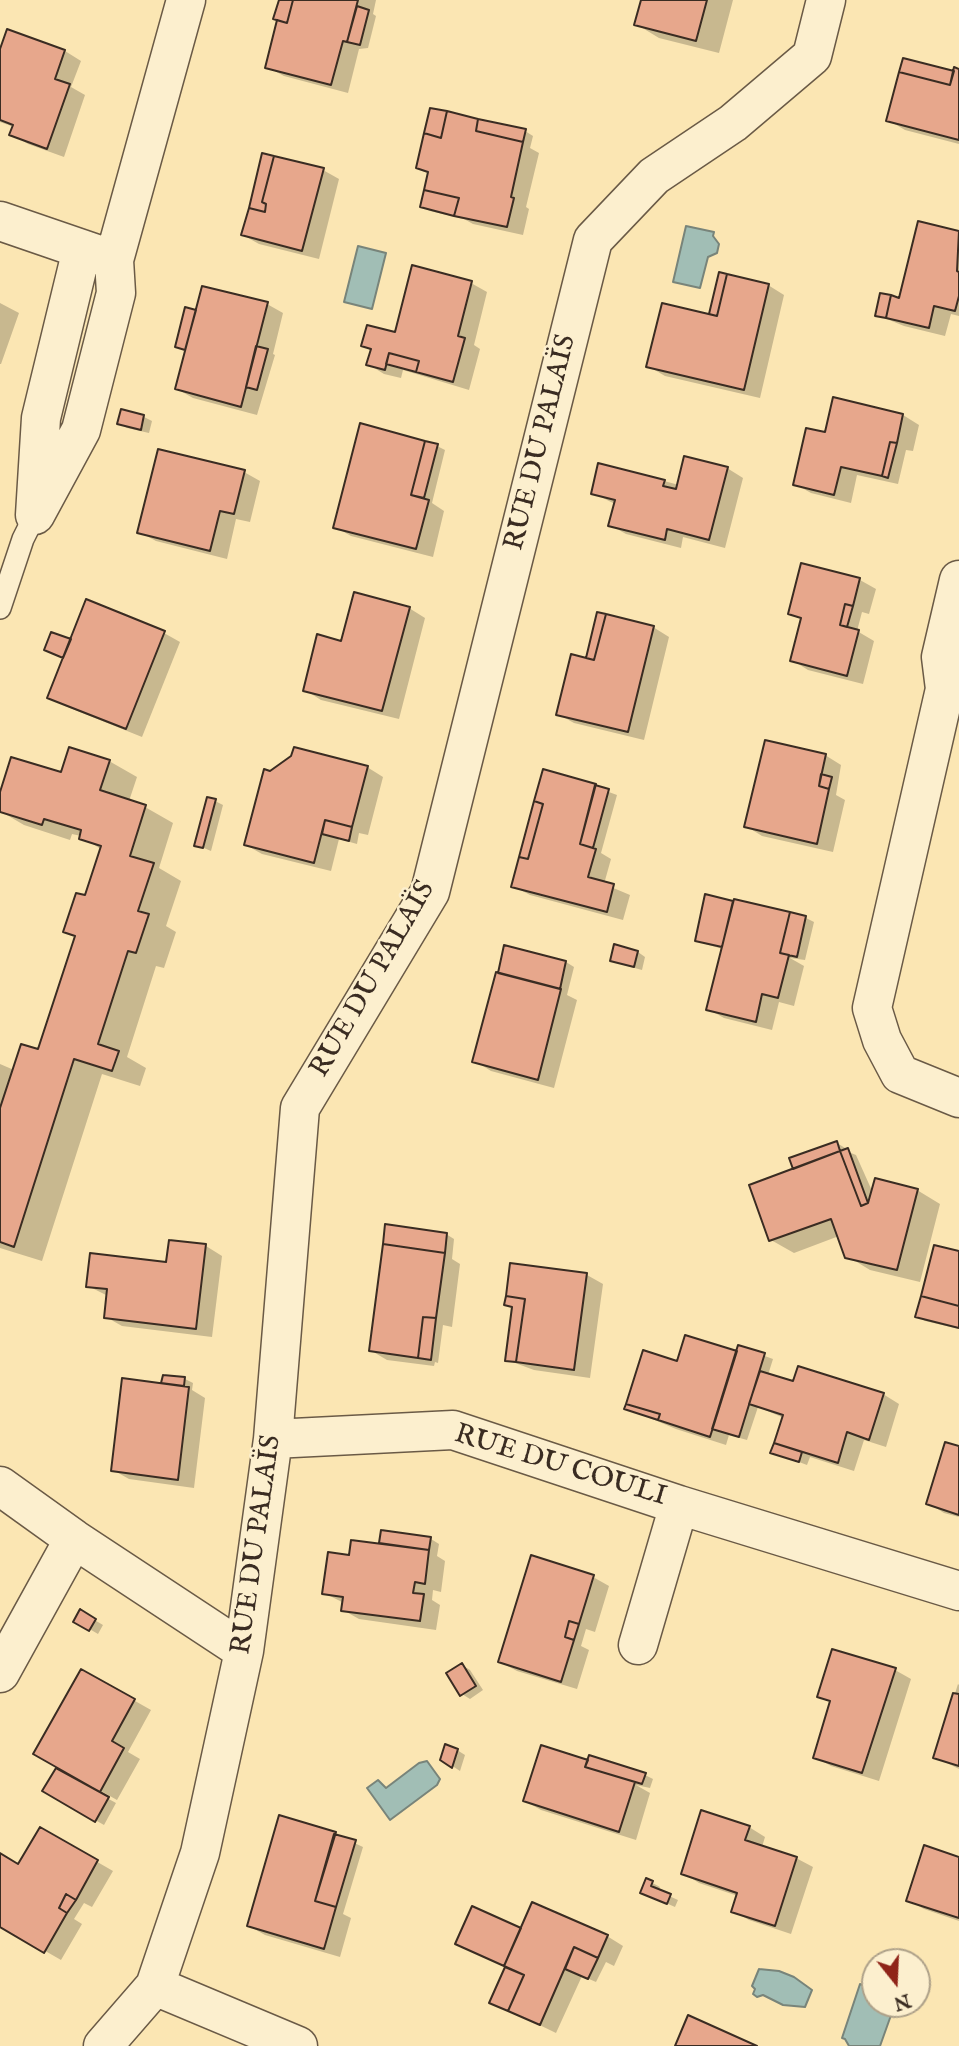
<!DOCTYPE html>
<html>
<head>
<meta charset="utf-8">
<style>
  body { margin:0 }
  #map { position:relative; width:959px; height:2046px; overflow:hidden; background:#fbe6b3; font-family:"IM FELL English",serif }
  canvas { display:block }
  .north { position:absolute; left:861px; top:1948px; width:70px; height:70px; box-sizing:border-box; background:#fcefce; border:2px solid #aea189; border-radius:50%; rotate:162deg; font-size:19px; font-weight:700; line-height:28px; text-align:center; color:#3a2c22 }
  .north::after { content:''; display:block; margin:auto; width:24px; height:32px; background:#8f2418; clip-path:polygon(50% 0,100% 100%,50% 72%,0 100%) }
</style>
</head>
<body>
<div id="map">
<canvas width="959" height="2046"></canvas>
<div class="north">N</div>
</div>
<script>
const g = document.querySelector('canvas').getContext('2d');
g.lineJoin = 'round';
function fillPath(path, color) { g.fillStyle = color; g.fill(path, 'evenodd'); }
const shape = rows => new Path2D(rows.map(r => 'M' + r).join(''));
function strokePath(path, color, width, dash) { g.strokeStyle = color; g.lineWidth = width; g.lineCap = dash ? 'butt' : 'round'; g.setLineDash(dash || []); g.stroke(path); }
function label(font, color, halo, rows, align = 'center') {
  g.font = font + ' "IM FELL English",serif'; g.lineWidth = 5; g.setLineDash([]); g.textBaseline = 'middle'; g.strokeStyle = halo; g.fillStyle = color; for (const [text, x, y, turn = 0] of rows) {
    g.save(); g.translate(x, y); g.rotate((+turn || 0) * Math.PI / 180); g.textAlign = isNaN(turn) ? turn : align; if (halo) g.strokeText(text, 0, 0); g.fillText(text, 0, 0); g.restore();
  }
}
const water = shape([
  [686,226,714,232,713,236,719,244,717,253,708,257,700,288,673,282,686,226],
  [358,246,386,253,372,309,344,302,358,246],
  [427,1761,440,1779,437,1785,390,1820,367,1788,378,1780,386,1788,419,1763,427,1761],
  [759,1969,779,1971,794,1977,812,1990,805,2007,783,2005,763,1995,757,1997,753,1994,755,1989,752,1986,759,1969],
  [873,1981,875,1981,875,2004,895,2004,880,2046,849,2046,845,2039,842,2038,860,1984,865,1986,873,1981]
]);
fillPath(water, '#a1beb5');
strokePath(water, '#78847a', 2);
fillPath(shape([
  [280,0,376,0,373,14,376,16,368,48,359,49,348,93,284,76,267,67,279,21],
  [643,0,733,0,719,53,659,38,636,24],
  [8,32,65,51,81,61,71,87,85,95,64,157,28,144,12,134,14,127,0,122,0,55],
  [959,70,959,144,905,130,888,120],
  [525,131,533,136,530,148,539,153,526,207,529,209,523,235,473,224,464,219,430,211,422,207,429,174,418,168],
  [323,170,339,179,319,259,259,244,243,235],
  [919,223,959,233,959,316,951,314,945,336,904,326,877,315,900,300],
  [471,283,487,292,474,345,480,349,469,390,403,370,401,378,384,374,368,364,372,351,363,346,396,334],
  [768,285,784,295,760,398,665,376,648,366,717,317,711,313],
  [0,303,19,313,1,364,0,364],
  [267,304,283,313,273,354,275,355,257,415,193,398,177,389,187,351,177,346,197,312],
  [122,412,144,417,152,421,149,433,127,428,119,423],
  [903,415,919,425,913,451,906,450,898,484,857,475,851,503,811,493,795,484,826,435],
  [437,446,445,450,432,503,444,511,433,557,351,536,335,527],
  [727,468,743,478,725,548,683,537,681,548,626,534,610,525,615,504,593,493,664,481,679,485],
  [244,472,260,481,250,522,236,519,227,559,156,541,139,532],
  [860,580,876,589,869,614,862,612,857,631,874,641,863,684,808,670,792,660,802,620,790,613],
  [409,608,425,618,399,719,321,700,305,690,342,643],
  [653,627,669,637,644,740,574,723,558,714,595,662],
  [164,633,180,642,142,737,65,706,49,697,72,641],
  [825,755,841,765,836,795,845,800,833,852,762,836,746,826],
  [109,761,137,777,129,801,145,807,173,823,159,868,181,881,166,926,176,932,164,968,156,966,127,1057,146,1068,140,1086,102,1074,42,1261,0,1248,0,1064,14,1070,39,1051,76,937,65,931,86,897,102,850,81,836,72,834,70,840,24,825,0,811,0,798,62,774],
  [367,767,383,777,368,835,359,833,357,844,339,839,331,871,262,854,246,845],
  [598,788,617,795,601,853,611,859,604,884,630,895,623,920,530,895,513,886],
  [215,801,223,805,211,851,197,845],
  [707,896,734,903,735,901,806,918,814,922,805,960,790,958,804,966,794,1006,779,1002,772,1030,724,1018,708,1009,723,949,705,944,697,940],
  [638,952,645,957,642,970,620,964,612,960],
  [566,962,574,967,567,995,577,1000,554,1088,491,1071,475,1061],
  [837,1143,845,1148,846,1151,856,1155,873,1193,917,1190,940,1204,920,1282,870,1270,847,1256,839,1236,794,1253,771,1240,795,1170],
  [446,1234,454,1239,452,1259,460,1264,452,1327,443,1325,438,1363,435,1362,434,1366,387,1360,370,1350],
  [170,1242,206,1246,222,1256,212,1337,122,1326,106,1317,108,1296,88,1286,168,1264],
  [959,1253,959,1329,925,1321,917,1316],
  [512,1265,587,1275,603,1284,590,1378,534,1370,507,1360,514,1309,506,1304],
  [740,1347,773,1359,768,1375,794,1383,883,1394,899,1404,886,1447,864,1440,854,1471,810,1457,807,1465,772,1452,784,1418,758,1407,747,1440,729,1435,726,1445,676,1429,626,1408,678,1363,738,1353],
  [164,1376,185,1379,193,1383,192,1390,205,1398,194,1488,129,1479,113,1470,163,1385],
  [959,1448,959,1517,944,1513,928,1503],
  [382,1532,431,1539,439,1544,437,1556,445,1561,441,1592,433,1590,432,1600,440,1605,436,1630,359,1619,343,1610,344,1603,324,1593,350,1557,388,1546,381,1542],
  [593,1577,609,1586,595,1632,586,1629,581,1646,589,1650,577,1689,517,1671,500,1662],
  [81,1612,103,1625,98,1634,76,1621],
  [462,1665,470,1670,483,1690,470,1699,462,1694],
  [895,1670,911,1679,879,1781,831,1766,815,1757,832,1703,819,1696],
  [82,1671,151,1710,128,1752,140,1759,117,1800,35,1754],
  [958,1684,959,1685,959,1769,935,1757],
  [457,1750,465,1755,460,1771,442,1759],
  [588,1762,645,1775,653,1779,650,1788,636,1785,650,1793,636,1840,541,1810,525,1801],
  [56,1770,116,1803,104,1825,44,1791],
  [749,1827,765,1837,762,1847,796,1858,813,1867,791,1934,749,1920,733,1911,738,1896,699,1883,683,1873],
  [40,1829,113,1871,92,1907,84,1903,74,1919,82,1924,61,1960,0,1925,0,1855,19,1866],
  [335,1834,363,1847,343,1914,351,1918,340,1957,265,1935,249,1926],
  [959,1858,959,1921,924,1909,908,1900],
  [647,1880,660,1887,658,1891,678,1900,675,1907,650,1896],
  [521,1931,607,1936,623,1946,614,1966,606,1962,596,1982,582,1976,556,2033,492,2002]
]), '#0003');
const building = shape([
  [279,0,293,0,287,23,273,19,279,0],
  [293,0,358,0,347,42,343,41,331,85,265,68,277,20,287,23,293,0],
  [641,0,707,0,696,41,634,25,641,0],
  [357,6,369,10,360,45,347,42,357,6],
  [7,29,65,50,55,79,70,84,47,149,9,135,13,125,0,120,0,49,7,29],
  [903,58,954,71,950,85,899,72,903,58],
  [954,67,959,69,959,140,886,121,899,72,950,85,954,67],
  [430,108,447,111,441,138,424,133,430,108],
  [447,111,478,119,476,131,523,142,511,197,514,198,507,227,454,216,459,198,424,190,428,172,416,168,424,133,441,138,447,111],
  [478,119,526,129,523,142,476,131,478,119],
  [262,153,274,156,262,202,266,204,265,212,249,208,262,153],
  [274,156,324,168,302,251,241,235,249,208,265,212,266,204,262,202,274,156],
  [424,190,459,198,454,216,420,207,424,190],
  [918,221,959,231,957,271,959,272,959,296,955,311,934,306,929,328,886,318,891,295,899,298,918,221],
  [412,265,472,281,458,336,465,338,453,382,416,372,419,361,389,353,385,370,366,365,371,349,361,346,367,325,395,332,412,265],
  [719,272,727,274,717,316,709,314,719,272],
  [727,274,769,284,744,390,646,367,662,303,717,316,727,274],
  [202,286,268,302,241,407,175,389,202,286],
  [880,293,891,295,886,318,875,316,880,293],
  [185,307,196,310,185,350,175,347,185,307],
  [256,346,268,349,257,390,246,387,256,346],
  [389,353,419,361,416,372,386,364,389,353],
  [833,397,903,414,897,443,890,442,882,476,841,467,834,495,793,485,806,428,825,432,833,397],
  [121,409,144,415,141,430,117,424,121,409],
  [360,423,425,441,411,495,429,500,416,549,333,528,360,423],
  [425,441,438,444,424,498,411,495,425,441],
  [890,442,897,443,888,478,882,476,890,442],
  [158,449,245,470,234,514,220,511,210,551,137,533,158,449],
  [684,456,728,467,709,540,667,529,665,540,608,526,615,500,591,494,598,463,665,480,663,486,676,489,684,456],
  [801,563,860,578,853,606,845,604,840,625,859,630,847,676,790,661,801,618,788,614,801,563],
  [354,592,410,607,382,711,303,691,317,634,341,641,354,592],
  [86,599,165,631,126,729,47,698,86,599],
  [845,604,853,606,847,627,840,625,845,604],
  [597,612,606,614,594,660,586,658,597,612],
  [606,614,654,626,628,732,556,715,571,654,594,660,606,614],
  [51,632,71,639,63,658,44,650,51,632],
  [765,740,826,754,819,786,829,789,817,844,744,827,765,740],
  [69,747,110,760,100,790,146,805,130,856,154,863,138,911,149,914,136,953,128,951,98,1044,119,1051,112,1071,74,1059,14,1247,0,1242,0,1108,21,1044,38,1049,75,936,63,932,76,893,85,895,101,846,79,839,81,830,44,819,42,825,0,812,0,792,11,757,61,772,69,747],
  [294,747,368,766,352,827,325,820,314,863,244,845,264,769,270,771,291,756,294,747],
  [543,769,596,784,580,844,596,849,588,877,614,884,607,912,511,887,519,857,528,859,543,804,534,801,543,769],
  [821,774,832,777,829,789,819,786,821,774],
  [595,785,609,789,593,848,580,844,595,785],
  [207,797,216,799,203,848,194,846,207,797],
  [534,801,543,804,528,859,519,857,534,801],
  [325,820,352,827,349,841,322,834,325,820],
  [705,894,733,901,722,947,695,941,705,894],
  [734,899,790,912,780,953,789,955,778,998,762,994,756,1022,706,1010,734,899],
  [790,912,806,916,797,957,780,953,790,912],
  [614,944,638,951,634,967,610,961,614,944],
  [504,945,566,961,560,989,498,973,504,945],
  [496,972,561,989,538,1080,472,1062,496,972],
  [837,1141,840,1151,793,1169,789,1158,837,1141],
  [848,1148,868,1203,861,1206,840,1151,848,1148],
  [840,1151,861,1206,868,1203,875,1178,918,1189,897,1270,845,1258,831,1219,769,1241,749,1185,840,1151],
  [385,1224,447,1233,445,1253,383,1244,385,1224],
  [169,1240,206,1244,196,1329,104,1318,107,1289,86,1287,90,1253,166,1262,169,1240],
  [383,1244,445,1253,436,1318,423,1317,418,1358,369,1351,383,1244],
  [934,1245,959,1251,959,1306,921,1296,934,1245],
  [510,1263,587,1273,574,1370,516,1362,525,1299,506,1296,510,1263],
  [506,1296,525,1299,516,1362,505,1361,512,1307,504,1305,506,1296],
  [921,1296,959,1306,959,1328,915,1317,921,1296],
  [423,1317,436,1318,431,1360,418,1358,423,1317],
  [685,1335,737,1351,710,1437,658,1420,660,1414,626,1404,643,1350,677,1361,685,1335],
  [738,1345,765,1353,739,1437,712,1429,738,1345],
  [798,1366,884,1393,869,1440,847,1432,838,1463,774,1443,783,1415,749,1404,760,1371,793,1381,798,1366],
  [163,1375,185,1377,184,1386,161,1383,163,1375],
  [122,1378,189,1387,178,1480,111,1471,122,1378],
  [626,1404,660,1414,658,1420,624,1409,626,1404],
  [945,1442,959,1446,959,1515,926,1504,945,1442],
  [774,1443,802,1452,799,1462,770,1453,774,1443],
  [381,1530,431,1537,429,1550,379,1543,381,1530],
  [351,1540,429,1550,425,1584,415,1582,413,1593,424,1594,420,1621,341,1611,343,1597,322,1594,328,1552,349,1555,351,1540],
  [531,1555,594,1575,579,1624,569,1621,565,1637,574,1640,561,1682,498,1662,531,1555],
  [80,1609,96,1619,89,1631,73,1622,80,1609],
  [569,1621,579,1624,574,1640,565,1637,569,1621],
  [832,1649,896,1668,862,1773,813,1758,830,1701,817,1697,832,1649],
  [462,1663,476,1686,460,1696,446,1673,462,1663],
  [81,1669,135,1699,112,1741,124,1748,100,1792,33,1754,81,1669],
  [953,1693,959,1694,959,1766,933,1758,953,1693],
  [445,1744,458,1749,452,1768,440,1760,445,1744],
  [541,1745,588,1760,585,1767,635,1782,619,1832,523,1801,541,1745],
  [589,1755,646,1773,642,1784,585,1767,589,1755],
  [56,1768,109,1797,95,1822,42,1791,56,1768],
  [701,1810,750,1826,745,1840,797,1857,775,1926,731,1912,737,1893,681,1874,701,1810],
  [279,1815,336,1832,315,1901,336,1907,324,1949,247,1926,279,1815],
  [40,1827,98,1860,76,1900,66,1894,59,1908,67,1913,44,1953,0,1927,0,1853,18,1864,40,1827],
  [334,1834,356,1840,336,1907,315,1901,334,1834],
  [924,1845,959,1857,959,1918,906,1901,924,1845],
  [646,1878,653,1881,651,1886,671,1894,667,1904,640,1893,646,1878],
  [66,1894,76,1900,67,1913,59,1908,66,1894],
  [532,1902,608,1935,598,1958,574,1947,540,2025,508,2011,524,1975,504,1966,532,1902],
  [472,1906,521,1928,504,1966,455,1944,472,1906],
  [574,1947,598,1958,588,1979,565,1969,574,1947],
  [505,1967,524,1975,508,2011,489,2003,505,1967],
  [688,2015,757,2046,675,2046,688,2015]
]);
fillPath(building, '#e7a78c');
strokePath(building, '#3a2c22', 2);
const service = shape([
  [0,608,23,539,35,515]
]);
const minor = shape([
  [0,221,105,257],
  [82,249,41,418,35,515,81,430,116,293,114,260,186,0],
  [959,580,941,657,945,689,872,1008,882,1040,900,1074,959,1098],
  [273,1439,453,1430,679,1505,959,1591],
  [0,1486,74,1539,244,1651],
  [638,1645,679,1505],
  [0,1673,74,1539],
  [155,1986,298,2046],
  [103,2046,155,1986,200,1853,244,1651,273,1439,300,1108,430,892,593,240,654,176,733,123,812,56,826,0]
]);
strokePath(service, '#6a5a46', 24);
strokePath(minor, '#6a5a46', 41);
strokePath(service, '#fcefce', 21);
strokePath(minor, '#fcefce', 38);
label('28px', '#3a2c22', '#fcefce', [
  ["RUE DU PALAÏS",542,443,-76],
  ["RUE DU PALAÏS",374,980,-60],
  ["RUE DU COULI",560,1467,17],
  ["RUE DU PALAÏS",258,1545,-82]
]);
</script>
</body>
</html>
